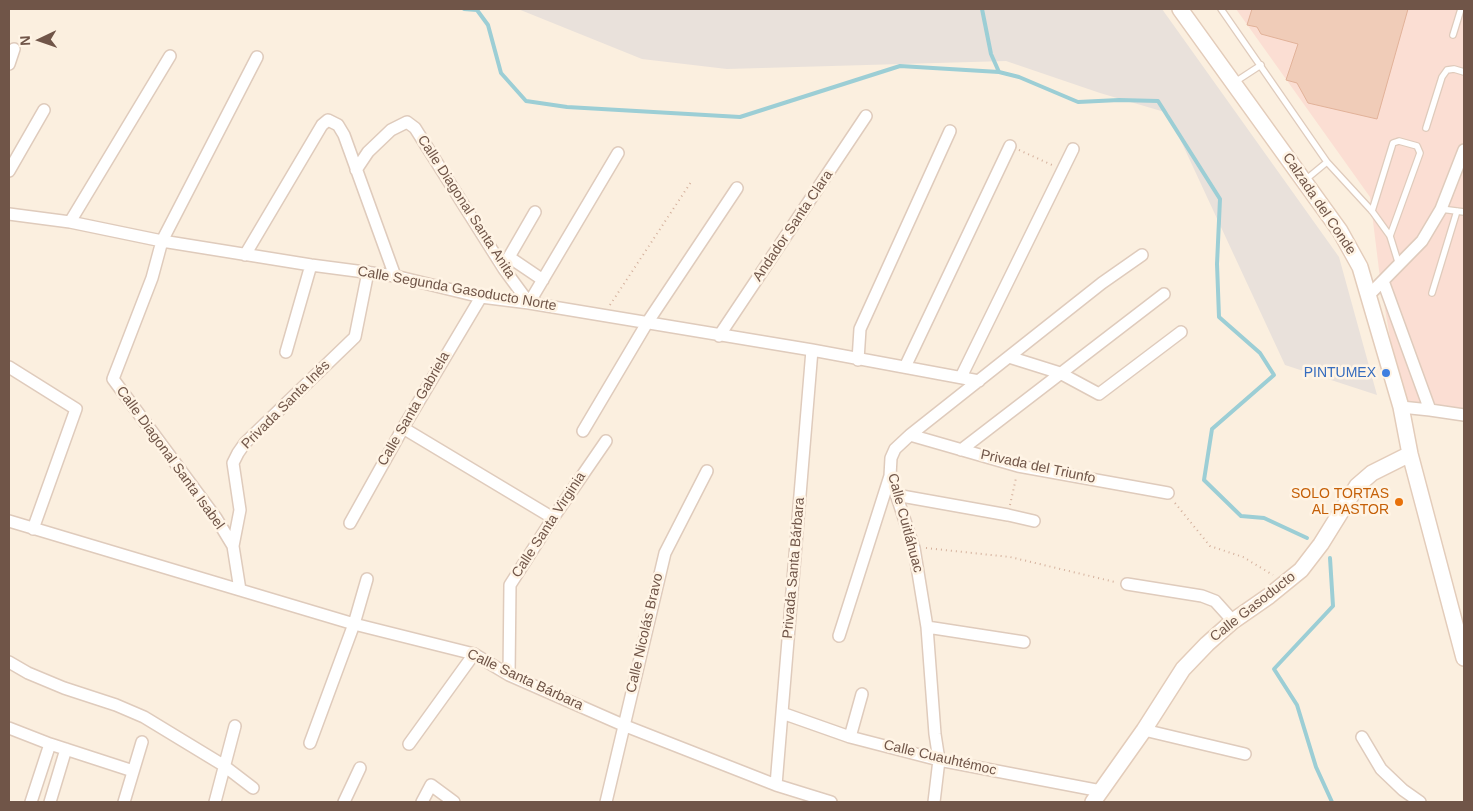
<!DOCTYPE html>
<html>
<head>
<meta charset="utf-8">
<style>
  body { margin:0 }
  #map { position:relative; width:1473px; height:811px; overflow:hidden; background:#fbefdf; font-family:Helvetica,sans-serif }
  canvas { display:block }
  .frame { position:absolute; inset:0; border:10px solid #705548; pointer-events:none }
  .north { position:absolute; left:15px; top:15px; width:50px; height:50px; -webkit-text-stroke:4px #fff4e5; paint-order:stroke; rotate:267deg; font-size:14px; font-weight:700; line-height:20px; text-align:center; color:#705548 }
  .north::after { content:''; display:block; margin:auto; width:18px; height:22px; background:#705548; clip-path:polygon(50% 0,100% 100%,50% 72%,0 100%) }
</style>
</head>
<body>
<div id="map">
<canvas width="1473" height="811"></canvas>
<div class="frame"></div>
<div class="north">N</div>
</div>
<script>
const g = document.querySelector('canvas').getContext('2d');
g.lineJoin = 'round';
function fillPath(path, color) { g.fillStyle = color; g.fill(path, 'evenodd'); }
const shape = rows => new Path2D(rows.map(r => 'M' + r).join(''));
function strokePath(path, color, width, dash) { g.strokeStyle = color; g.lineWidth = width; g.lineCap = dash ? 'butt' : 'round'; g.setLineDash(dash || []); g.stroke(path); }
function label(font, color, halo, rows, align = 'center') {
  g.font = font + ' Helvetica,sans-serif'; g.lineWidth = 5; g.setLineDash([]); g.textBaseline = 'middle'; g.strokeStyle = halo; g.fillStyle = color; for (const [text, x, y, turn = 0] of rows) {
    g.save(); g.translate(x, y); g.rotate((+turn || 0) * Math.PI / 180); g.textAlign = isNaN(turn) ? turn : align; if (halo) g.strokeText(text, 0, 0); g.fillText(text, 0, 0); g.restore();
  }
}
fillPath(shape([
  [1236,9,1464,9,1464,411,1401,401,1381,286,1370,197]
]), '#fbded3');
fillPath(shape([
  [518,9,1162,9,1339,257,1377,395,1285,365,1168,113,1100,93,1006,61,727,69,642,59]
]), '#e9e1db');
strokePath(shape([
  [464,9,477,10,488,25,501,73,526,101,567,107,740,117,900,66,999,72,1019,77,1078,102,1119,100,1158,101,1220,199,1217,264,1219,317,1260,353,1274,375,1212,429,1204,480,1241,516,1264,518,1307,538],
  [982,9,991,54,999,72],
  [1330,558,1333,606,1274,669,1297,705,1316,767,1332,802]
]), '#9cced5', 4);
const building = shape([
  [1252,9,1408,9,1377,119,1308,103,1297,83,1286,80,1298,44,1261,34,1257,27,1247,25,1252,9]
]);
fillPath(building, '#f0ccb8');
strokePath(building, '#e2b299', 1);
const lane = shape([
  [1221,9,1327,162,1372,211,1390,236,1399,265],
  [1453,35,1461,9],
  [1235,82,1261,65],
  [1426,128,1442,77,1447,70,1454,69,1464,72],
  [1304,181,1327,162],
  [1441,209,1464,212],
  [1372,211,1393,143,1399,141,1417,146,1420,153,1390,236],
  [1432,293,1457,211]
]);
const street = shape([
  [9,64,14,49],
  [356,170,368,152,391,130,407,122,415,128,504,269,529,303,618,153],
  [9,171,44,110],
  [9,214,70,222,162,241,311,265,395,276,481,297,529,303,812,350,979,381],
  [70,222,170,56],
  [245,255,322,125,328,120,338,125,344,135,395,276],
  [509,257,543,280],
  [504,269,509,257,535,212],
  [1383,281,1430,410],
  [1368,296,1422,241,1441,209,1464,150],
  [719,336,866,116],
  [286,352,311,265],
  [1009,357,1060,373,1099,394,1181,332],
  [858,360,860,329,950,131],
  [9,367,76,409,33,529],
  [905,367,1010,146],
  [961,377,1073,149],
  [1401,407,1430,410,1464,415],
  [403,428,553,518],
  [583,431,647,323,737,188],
  [910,435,1018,466,1168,493],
  [961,450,1164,294],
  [896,495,1008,515,1034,521],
  [9,521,354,624,474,654,509,675,623,725,776,785,831,802],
  [350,523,403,428,481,297],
  [233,546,240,510,233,463,238,453,245,443,355,337,368,272],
  [1127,584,1202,596,1215,601,1233,621],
  [240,590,233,546,216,518,113,379,152,278,162,241,257,57],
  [927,627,1024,642],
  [839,636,890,476],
  [9,662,28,673,64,688,116,705,144,717,223,765,253,788],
  [509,675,510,585,553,518,606,441],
  [782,713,850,737,939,760,1101,791],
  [9,728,50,744,133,771],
  [1144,730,1245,754],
  [850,737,862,694],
  [1362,737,1381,769,1403,790,1420,802],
  [310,743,354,624,367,579],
  [409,744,474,654],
  [776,785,812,350],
  [31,802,50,744],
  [50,802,66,749],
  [124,802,142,742],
  [215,802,235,726],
  [344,802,360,768],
  [422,802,431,785,454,802],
  [606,802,665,553,707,471],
  [934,802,939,760,935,734,927,627,914,548,890,476,891,458,895,449,910,435,1102,283,1142,255]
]);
const secondary = shape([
  [1180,9,1340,231,1360,267,1401,407,1410,454,1464,658],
  [1093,802,1144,730,1183,669,1207,644,1233,621,1269,596,1301,570,1321,544,1357,486,1372,473,1410,454]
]);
strokePath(lane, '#dfcbbc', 8);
strokePath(street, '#dfcbbc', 14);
strokePath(secondary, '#e3ccba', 18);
strokePath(shape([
  [1019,150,1052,165],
  [610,305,691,182],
  [1175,503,1210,546,1243,557,1273,575],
  [1010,505,1016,478],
  [926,548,1010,557,1115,582]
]), '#d4b09c', 2, [1, 4]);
strokePath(lane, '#fff', 5.5);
strokePath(street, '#fff', 11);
strokePath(secondary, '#fff', 15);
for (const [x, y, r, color] of [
  [1386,373,5,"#3f7fe0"],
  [1399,502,5,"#e8710a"]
]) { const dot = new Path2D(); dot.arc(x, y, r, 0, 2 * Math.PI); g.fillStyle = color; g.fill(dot); strokePath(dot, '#fff4e5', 2); }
label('14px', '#705548', '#fff4e5', [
  ["Calzada del Conde",1319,204,56],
  ["Calle Diagonal Santa Anita",466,207,57],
  ["Andador Santa Clara",793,226,-56],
  ["Calle Segunda Gasoducto Norte",457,289,10],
  ["Privada Santa Inés",286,405,-45],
  ["Calle Santa Gabriela",414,409,-60],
  ["Calle Diagonal Santa Isabel",170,458,54],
  ["Privada del Triunfo",1038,467,12],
  ["Calle Cuitláhuac",905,523,75],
  ["Calle Santa Virginia",549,525,-57],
  ["Privada Santa Bárbara",794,568,-85],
  ["Calle Gasoducto",1253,607,-38],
  ["Calle Nicolás Bravo",645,633,-77],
  ["Calle Santa Bárbara",525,680,25],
  ["Calle Cuauhtémoc",940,758,13]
]);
label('14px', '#366cbe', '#fff4e5', [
  ["PINTUMEX",1376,373]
], 'right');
label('14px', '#c56008', '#fff4e5', [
  ["SOLO TORTAS",1389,494],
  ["AL PASTOR",1389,510]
], 'right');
</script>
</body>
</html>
